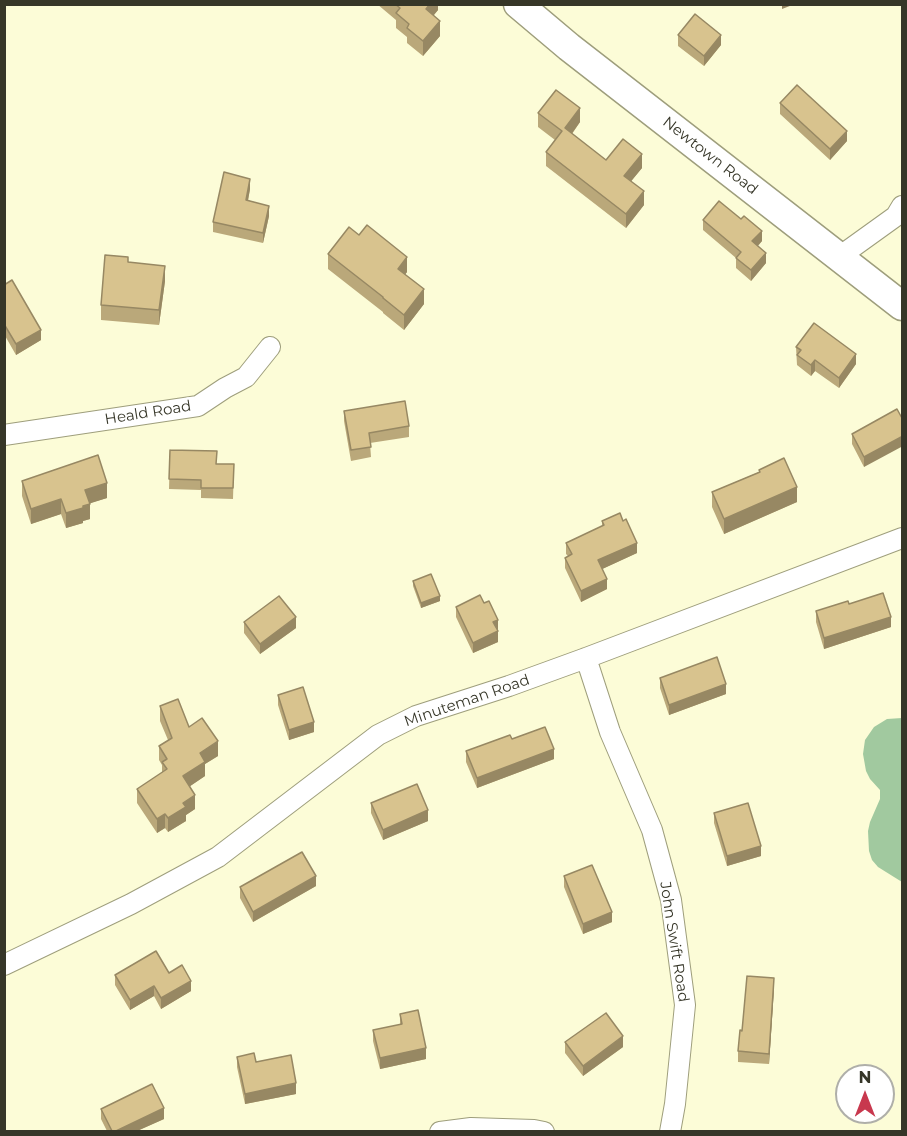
<!DOCTYPE html>
<html>
<head>
<meta charset="utf-8">
<style>
  body { margin:0 }
  #map { position:relative; width:907px; height:1136px; overflow:hidden; background:#fcfcd7; font-family:Montserrat,sans-serif }
  canvas { display:block }
  .frame { position:absolute; inset:0; border:6px solid #363628; pointer-events:none }
  .north { position:absolute; left:835px; top:1064px; width:60px; height:60px; box-sizing:border-box; background:#fff; border:2px solid #afafa9; border-radius:50%; rotate:0deg; font-size:16px; font-weight:700; line-height:24px; text-align:center; color:#363628 }
  .north::after { content:''; display:block; margin:auto; width:21px; height:27px; background:#c8384e; clip-path:polygon(50% 0,100% 100%,50% 72%,0 100%) }
</style>
</head>
<body>
<div id="map">
<canvas width="907" height="1136"></canvas>
<div class="frame"></div>
<div class="north">N</div>
</div>
<script>
const g = document.querySelector('canvas').getContext('2d');
g.lineJoin = 'round';
function fillPath(path, color) { g.fillStyle = color; g.fill(path, 'evenodd'); }
const shape = rows => new Path2D(rows.map(r => 'M' + r).join(''));
function strokePath(path, color, width, dash) { g.strokeStyle = color; g.lineWidth = width; g.lineCap = dash ? 'butt' : 'round'; g.setLineDash(dash || []); g.stroke(path); }
function label(font, color, halo, rows, align = 'center') {
  g.font = font + ' Montserrat,sans-serif'; g.lineWidth = 4.5; g.setLineDash([]); g.textBaseline = 'middle'; g.strokeStyle = halo; g.fillStyle = color; for (const [text, x, y, turn = 0] of rows) {
    g.save(); g.translate(x, y); g.rotate((+turn || 0) * Math.PI / 180); g.textAlign = isNaN(turn) ? turn : align; if (halo) g.strokeText(text, 0, 0); g.fillText(text, 0, 0); g.restore();
  }
}
fillPath(shape([
  [902,718,902,882,878,867,872,860,869,851,868,831,870,822,880,799,880,790,870,779,866,771,863,754,865,740,874,727,887,719]
]), '#a1c99f');
const street = shape([
  [839,257,896,216,902,206],
  [4,435,198,406,225,388,246,377,270,347],
  [586,658,610,732,652,830,671,900,685,1005,675,1104,670,1132],
  [4,965,131,904,218,857,378,735,416,716,509,686,586,658,902,538],
  [440,1132,471,1128,534,1130,544,1132]
]);
const secondary = shape([
  [518,4,569,47,902,306]
]);
strokePath(street, '#9e9e7c', 22);
strokePath(secondary, '#9e9e7c', 31);
strokePath(street, '#fff', 20);
strokePath(secondary, '#fff', 28);
fillPath(shape([
  [377,4,438,4,438,10,434,15,440,36,423,56,407,43,407,37,396,28,396,20],
  [678,35,721,45,704,66,678,46],
  [780,103,847,141,830,160,780,114],
  [538,113,580,122,572,134,606,160,642,168,631,181,644,205,626,228,546,166,546,152,555,140,538,127],
  [250,189,248,201,269,216,263,243,213,232,213,222],
  [703,220,762,241,758,246,766,263,751,281,736,268,736,258,703,230],
  [328,254,407,272,405,274,424,304,404,330,383,313,383,312,328,269],
  [128,262,165,281,159,325,101,320,101,305],
  [4,285,41,340,16,355,4,334],
  [796,347,856,364,839,388,815,371,811,376,797,365],
  [897,409,864,467,852,444,852,434],
  [344,411,409,426,409,437,370,443,371,457,351,461,344,421],
  [170,450,217,464,234,464,233,499,201,498,201,490,169,489],
  [759,472,797,502,724,534,712,507,712,492],
  [22,481,107,498,90,503,90,519,83,521,83,523,66,528,61,514,31,524,22,496],
  [602,521,637,553,602,569,607,589,581,602,565,568,565,558,568,556,566,554,566,543,602,526],
  [413,581,440,601,421,608,413,586],
  [484,603,498,620,498,642,473,653,456,617,456,607],
  [849,604,891,627,824,649,816,622,816,611],
  [244,622,296,628,260,654,244,633],
  [660,678,726,694,669,715,660,688],
  [278,695,314,732,289,740,278,705],
  [160,706,189,727,218,756,205,764,205,776,190,786,195,809,186,815,186,821,168,832,165,828,157,833,137,803,137,789,162,773,162,765,159,760,159,746,168,740,160,721],
  [512,739,554,759,477,788,466,762,466,751],
  [371,803,428,821,383,840,371,813],
  [714,813,761,856,727,866,714,823],
  [564,876,612,922,583,934,564,887],
  [316,886,253,922,240,898,240,887],
  [169,973,191,991,161,1009,154,996,130,1010,115,985,115,975],
  [774,988,769,1064,738,1062,738,1051,742,1031],
  [400,1014,426,1059,380,1069,373,1041,373,1030,400,1025],
  [565,1042,623,1047,583,1076,565,1053],
  [237,1057,256,1062,296,1094,245,1104,237,1067],
  [101,1109,164,1119,137,1131,107,1131,101,1119]
]), '#baa87a');
fillPath(shape([
  [430,4,438,4,438,10,426,24,426,9],
  [782,4,795,4,782,9],
  [440,21,440,36,423,56,423,41],
  [721,35,721,45,704,66,704,56],
  [580,108,580,122,565,143,565,128],
  [847,131,847,141,830,160,830,149],
  [642,154,642,168,624,190,624,176],
  [250,179,250,189,246,210,246,200],
  [644,191,644,205,626,228,626,214],
  [269,206,269,216,263,243,263,233],
  [762,231,762,241,752,252,752,241],
  [766,253,766,263,751,281,751,270],
  [407,257,407,272,398,284,398,269],
  [165,266,165,281,159,325,159,310],
  [424,289,424,304,404,330,404,315],
  [41,330,41,340,16,355,16,344],
  [856,354,856,364,839,388,839,378],
  [815,360,815,371,811,376,811,365],
  [903,436,903,446,864,467,864,457],
  [107,483,107,498,85,505,85,490],
  [797,487,797,502,724,534,724,519],
  [61,499,61,514,31,524,31,509],
  [90,504,90,519,83,521,83,523,66,528,66,513],
  [637,543,637,553,598,571,598,560],
  [607,579,607,589,581,602,581,591],
  [440,596,440,601,421,608,421,603],
  [296,617,296,628,260,654,260,644],
  [891,617,891,627,824,649,824,638],
  [498,620,498,630,493,622],
  [498,631,498,642,473,653,473,643],
  [726,684,726,694,669,715,669,705],
  [314,722,314,732,289,740,289,730],
  [218,741,218,756,205,764,205,776,183,791,183,776,200,753],
  [554,749,554,759,477,788,477,778],
  [195,795,195,809,186,815,186,821,168,832,168,818,183,803],
  [428,810,428,821,383,840,383,830],
  [165,814,165,828,157,833,157,819],
  [761,846,761,856,727,866,727,856],
  [316,876,316,886,253,922,253,912],
  [612,912,612,922,583,934,583,924],
  [774,978,774,988,769,1064,769,1054],
  [191,981,191,991,161,1009,161,998],
  [154,986,154,996,130,1010,130,1000],
  [623,1036,623,1047,583,1076,583,1066],
  [426,1048,426,1059,380,1069,380,1058],
  [296,1083,296,1094,245,1104,245,1094],
  [164,1108,164,1119,137,1131,116,1131]
]), '#978863');
const building = shape([
  [395,4,430,4,426,9,440,21,423,41,407,28,409,24,396,13,400,8,395,4],
  [695,14,721,35,704,56,678,35,695,14],
  [797,85,847,131,830,149,780,103,797,85],
  [556,90,580,108,565,128,606,160,623,139,642,154,624,176,644,191,626,214,546,152,562,131,538,113,556,90],
  [224,172,250,179,246,200,269,206,263,233,213,222,224,172],
  [719,201,741,219,744,216,762,231,752,241,766,253,751,270,736,258,741,252,703,220,719,201],
  [367,225,407,257,398,269,424,289,404,315,383,298,383,297,328,254,349,227,359,235,367,225],
  [105,255,128,257,128,262,165,266,159,310,101,305,105,255],
  [12,280,41,330,16,344,4,324,4,285,12,280],
  [814,323,856,354,839,378,815,360,811,365,797,355,801,350,796,347,814,323],
  [405,401,409,426,369,433,371,447,351,450,344,411,405,401],
  [897,409,903,420,903,436,864,457,852,434,897,409],
  [170,450,217,451,216,464,234,464,233,488,201,488,201,480,169,479,170,450],
  [98,455,107,483,85,490,90,504,83,506,83,508,66,513,61,499,31,509,22,481,98,455],
  [784,458,797,487,724,519,712,492,760,472,759,470,784,458],
  [620,513,623,521,626,519,637,543,598,560,607,579,581,591,565,558,572,554,566,543,604,525,602,521,620,513],
  [431,574,440,596,421,603,413,581,431,574],
  [883,593,891,617,824,638,816,611,848,601,849,604,883,593],
  [480,595,484,603,489,601,498,620,493,622,498,631,473,643,456,607,480,595],
  [279,596,296,617,260,644,244,622,279,596],
  [717,657,726,684,669,705,660,678,717,657],
  [303,687,314,722,289,730,278,695,303,687],
  [178,699,189,727,202,718,218,741,200,753,205,762,183,776,195,795,183,803,186,807,168,818,165,814,157,819,137,789,167,769,162,762,167,759,159,746,172,738,160,706,178,699],
  [545,727,554,749,477,778,466,751,510,735,512,739,545,727],
  [417,784,428,810,383,830,371,803,417,784],
  [748,803,761,846,727,856,714,813,748,803],
  [302,852,316,876,253,912,240,887,302,852],
  [592,865,612,912,583,924,564,876,592,865],
  [156,951,169,973,182,965,191,981,161,998,154,986,130,1000,115,975,156,951],
  [747,976,774,978,769,1054,738,1051,740,1030,742,1031,747,976],
  [418,1010,426,1048,380,1058,373,1030,402,1024,400,1014,418,1010],
  [606,1013,623,1036,583,1066,565,1042,606,1013],
  [254,1053,256,1062,291,1055,296,1083,245,1094,237,1057,254,1053],
  [152,1084,164,1108,116,1131,112,1131,101,1109,152,1084]
]);
fillPath(building, '#d8c38e');
strokePath(building, '#978863', 1.5);
label('15px', '#363628', '#fff', [
  ["Newtown Road",710,156,38],
  ["Heald Road",148,413,-9],
  ["Minuteman Road",467,701,-19],
  ["John Swift Road",674,942,81]
]);
</script>
</body>
</html>
